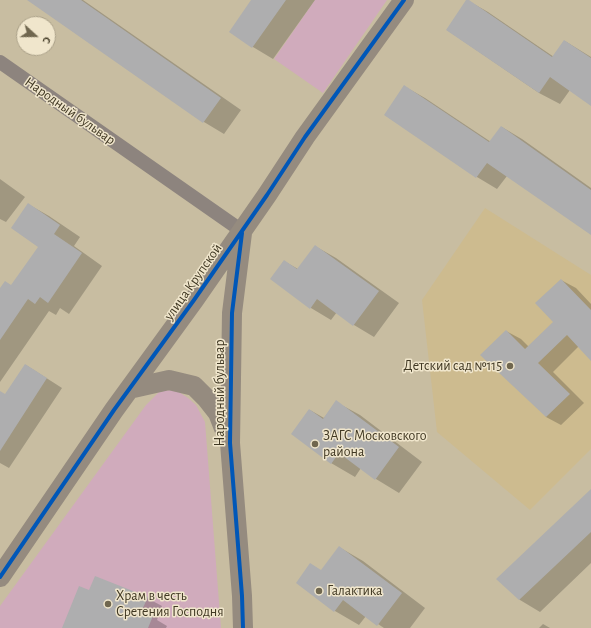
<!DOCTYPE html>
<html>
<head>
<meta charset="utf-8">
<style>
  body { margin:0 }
  #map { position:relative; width:591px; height:628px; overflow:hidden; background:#c8bda1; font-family:"Alegreya Sans",sans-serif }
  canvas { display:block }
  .north { position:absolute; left:16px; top:16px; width:40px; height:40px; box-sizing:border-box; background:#f0e6cc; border:1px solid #aaa088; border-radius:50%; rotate:111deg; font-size:11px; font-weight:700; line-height:16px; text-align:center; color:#403823 }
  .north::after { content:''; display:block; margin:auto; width:14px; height:18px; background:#70674f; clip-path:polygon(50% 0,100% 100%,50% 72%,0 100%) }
</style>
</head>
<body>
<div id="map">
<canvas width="591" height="628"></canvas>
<div class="north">С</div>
</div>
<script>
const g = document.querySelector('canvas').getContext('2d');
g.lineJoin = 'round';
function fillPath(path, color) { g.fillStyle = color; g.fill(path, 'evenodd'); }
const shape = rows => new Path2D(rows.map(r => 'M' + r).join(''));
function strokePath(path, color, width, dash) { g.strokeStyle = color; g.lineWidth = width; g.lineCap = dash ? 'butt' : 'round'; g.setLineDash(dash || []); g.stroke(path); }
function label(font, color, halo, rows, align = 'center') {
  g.font = font + ' "Alegreya Sans",sans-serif'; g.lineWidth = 3; g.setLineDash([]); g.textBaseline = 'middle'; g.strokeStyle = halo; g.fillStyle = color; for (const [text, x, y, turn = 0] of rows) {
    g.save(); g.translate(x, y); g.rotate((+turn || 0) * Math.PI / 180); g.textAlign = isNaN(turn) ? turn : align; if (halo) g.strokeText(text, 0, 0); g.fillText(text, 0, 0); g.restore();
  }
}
fillPath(shape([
  [485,208,591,275,591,449,530,510,437,432,422,300]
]), '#cdbb8f');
fillPath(shape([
  [315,0,387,0,323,93,274,59],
  [170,390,179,392,188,398,196,405,205,422,221,628,0,628,0,606,146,405,159,392]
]), '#d0abbc');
fillPath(shape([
  [29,0,83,0,241,110,224,134,204,122],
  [253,0,315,0,273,59,253,47,230,32],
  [467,0,488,12,554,57,565,41,591,57,591,104,570,90,560,104,539,93,447,30],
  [404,86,425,98,491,142,502,127,522,139,591,188,591,234,507,176,497,189,477,177,385,115],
  [0,179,25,197,6,222,0,219],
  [28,204,49,216,80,237,74,246,102,266,69,314,60,308,56,315,49,311,0,382,0,289,12,286,39,247],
  [315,246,336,258,399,303,374,337,354,325,337,312,331,320,311,308,271,279,284,261,298,269],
  [561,280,576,288,591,304,591,360,579,346,553,372,584,403,561,425,546,417,506,331,521,339,529,347,554,322],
  [26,365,62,388,9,468,0,463,0,392,5,395],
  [336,402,360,415,422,462,399,493,376,479,361,468,355,477,331,463,310,410,324,418],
  [591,491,591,563,540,612,520,600,498,579],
  [339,547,363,561,425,608,410,628,384,628,366,616,359,625,335,611,322,571],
  [90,592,147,598,162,606,157,620,167,626,166,628,63,628],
  [543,624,550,628,539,628]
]), '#0003');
fillPath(shape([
  [27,0,81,0,221,98,203,123],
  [251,0,286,0,252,48,229,32],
  [466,0,469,0,552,57,564,40,591,58,591,106,550,77,539,93,446,30],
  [404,85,489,142,501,126,591,190,591,235,487,163,476,178,384,115],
  [28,203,60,225,54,234,82,253,48,303,40,297,35,304,28,299,0,340,0,288,5,281,11,285,38,247,11,228],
  [315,245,379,291,353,326,317,299,310,309,270,279,284,260,297,269],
  [561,279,591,310,591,361,567,335,538,363,570,394,546,417,480,355,506,330,525,349,553,322,535,303],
  [25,364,47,378,0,451,0,391,5,394],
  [336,400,399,447,375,480,339,453,331,464,291,434,309,409,323,419],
  [591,489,591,532,519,600,496,579],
  [339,546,402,593,377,626,343,600,334,612,296,583,310,563,321,570],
  [95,576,148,597,141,612,153,616,148,628,62,628,79,586,89,590]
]), '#aeaeaf');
strokePath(shape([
  [0,62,242,231]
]), '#8d847e', 14);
strokePath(shape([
  [242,233,232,313,230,443,242,596,243,628],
  [129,389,169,380,194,386,207,399,218,413,227,436],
  [0,577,114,410,194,300,267,195,305,137,404,0]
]), '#958b7f', 20);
strokePath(shape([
  [242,233,232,313,230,443,242,596,243,628],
  [0,577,114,410,194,300,267,195,305,137,404,0]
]), '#0057b8', 4);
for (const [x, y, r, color] of [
  [510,366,4,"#70674f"],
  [315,444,4,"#70674f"],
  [319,591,4,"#70674f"],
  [108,604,4,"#70674f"]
]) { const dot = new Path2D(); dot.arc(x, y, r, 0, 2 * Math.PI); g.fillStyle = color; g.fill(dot); strokePath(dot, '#f0e6cc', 1.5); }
label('14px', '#403823', '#f0e6cc', [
  ["Народный бульвар",70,111,35],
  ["улица Крупской",193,282,-55],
  ["Народный бульвар",220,393,-90]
]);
label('14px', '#403823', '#f0e6cc', [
  ["Детский сад №115",502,366,"right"],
  ["ЗАГС Московского",323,436],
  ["района",323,452],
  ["Галактика",327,591],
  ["Храм в честь",116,596],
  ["Сретения Господня",116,612]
], 'left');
</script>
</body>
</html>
